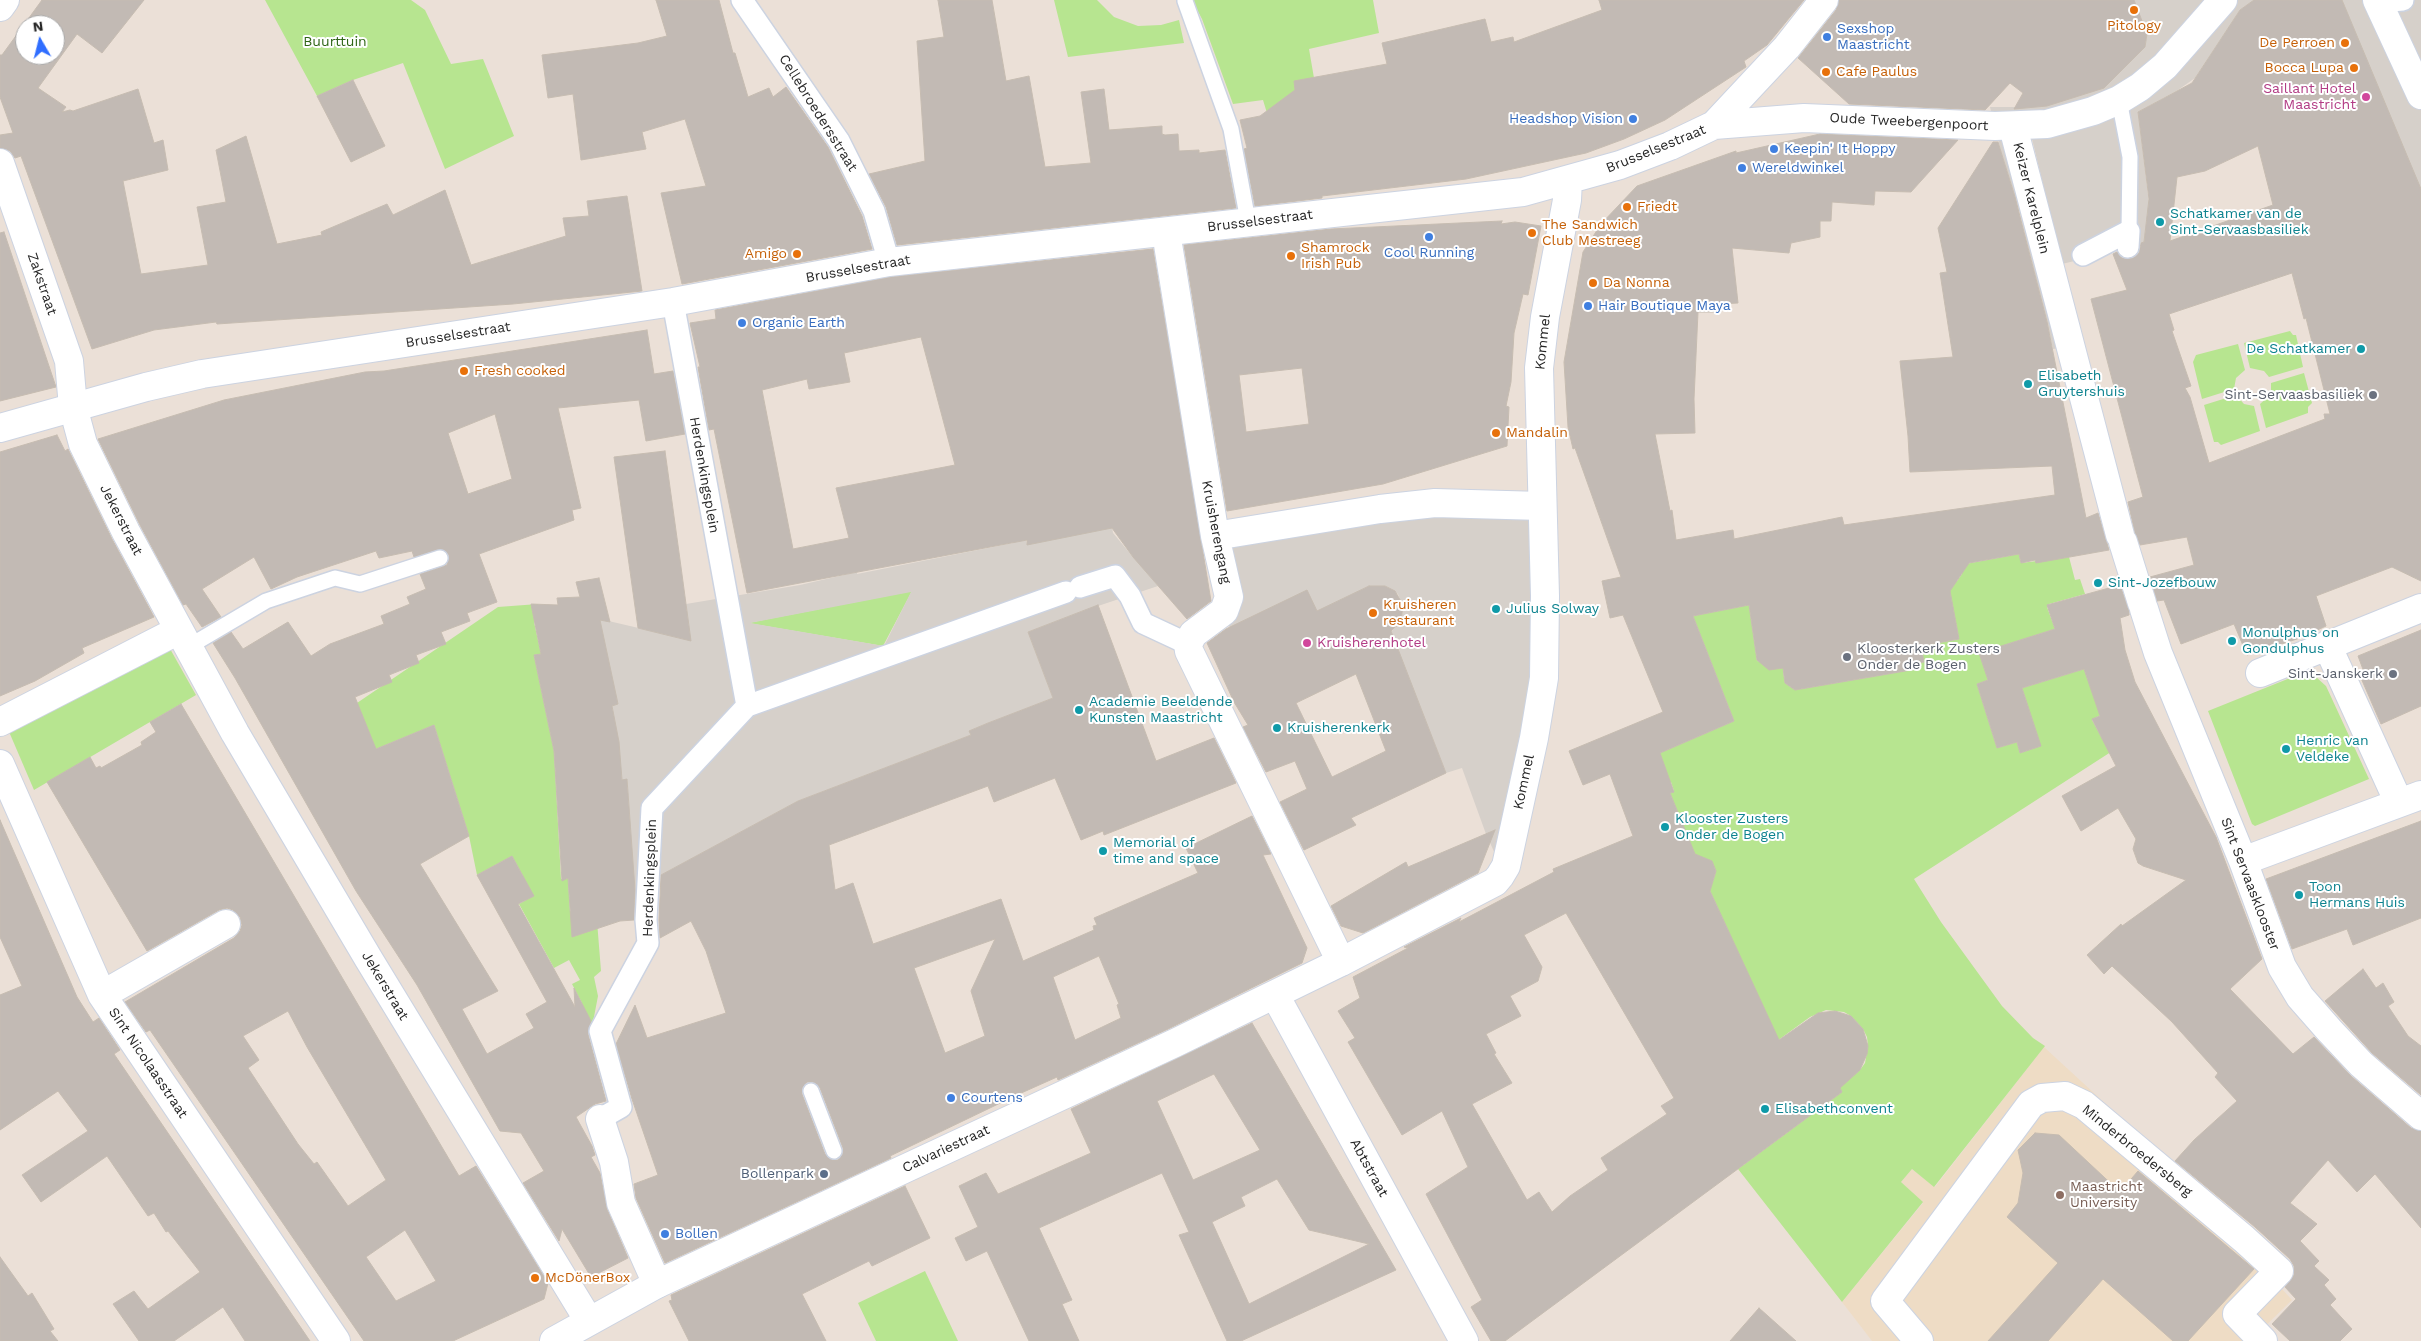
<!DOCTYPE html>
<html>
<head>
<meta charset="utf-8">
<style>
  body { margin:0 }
  #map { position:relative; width:2421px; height:1341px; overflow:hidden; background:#ebe0d7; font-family:"Work Sans",sans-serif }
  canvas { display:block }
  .north { position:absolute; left:15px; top:15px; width:50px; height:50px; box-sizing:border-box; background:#fff; border:1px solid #a9a9a9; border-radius:50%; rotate:352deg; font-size:14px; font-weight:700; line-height:20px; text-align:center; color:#272727 }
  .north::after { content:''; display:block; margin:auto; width:18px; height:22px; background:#306eff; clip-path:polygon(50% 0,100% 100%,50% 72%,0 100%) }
</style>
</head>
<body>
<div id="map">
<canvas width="2421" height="1341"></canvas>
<div class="north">N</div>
</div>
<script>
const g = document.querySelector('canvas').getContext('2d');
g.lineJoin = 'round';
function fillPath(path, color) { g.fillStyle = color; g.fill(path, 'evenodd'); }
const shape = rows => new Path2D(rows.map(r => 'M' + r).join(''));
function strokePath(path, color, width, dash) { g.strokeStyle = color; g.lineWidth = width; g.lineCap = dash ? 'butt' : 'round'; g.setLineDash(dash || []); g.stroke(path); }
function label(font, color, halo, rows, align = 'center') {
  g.font = font + ' "Work Sans",sans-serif'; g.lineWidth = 4; g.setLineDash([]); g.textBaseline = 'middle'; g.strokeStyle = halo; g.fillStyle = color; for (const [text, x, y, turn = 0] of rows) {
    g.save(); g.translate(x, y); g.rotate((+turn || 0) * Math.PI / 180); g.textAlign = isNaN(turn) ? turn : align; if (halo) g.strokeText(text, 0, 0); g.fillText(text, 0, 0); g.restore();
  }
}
fillPath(shape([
  [2044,1047,2158,1152,2292,1300,2250,1341,1872,1341,1842,1302,1923,1203,1901,1182,1912,1169,1935,1187]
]), '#eedcc5');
fillPath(shape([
  [265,0,411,0,425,10,451,64,483,59,514,136,445,169,403,63,353,80,317,96],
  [1054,0,1097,0,1114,17,1138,26,1161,25,1179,20,1184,43,1068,57],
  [1192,0,1373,0,1379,33,1309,49,1314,78,1296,92,1270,123,1263,100,1233,104,1202,19],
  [2290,331,2293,335,2296,335,2303,367,2269,377,2264,371,2250,368,2244,343],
  [2238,344,2245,370,2236,378,2234,389,2202,399,2193,362,2196,355],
  [2304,373,2312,403,2308,407,2308,413,2266,428,2260,404,2271,394,2271,383],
  [2236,395,2244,404,2254,406,2260,431,2221,445,2218,442,2214,442,2204,405],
  [2019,554,2021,563,2069,557,2075,580,2080,579,2085,594,2049,604,2047,607,2055,629,2008,644,1981,656,1988,680,1977,684,1997,748,2017,742,2020,753,2040,746,2022,688,2084,669,2102,714,2092,720,2102,738,2117,748,1914,879,1941,922,2002,1006,2033,1038,2045,1046,1934,1187,1912,1169,1901,1182,1923,1202,1842,1302,1738,1169,1842,1092,1839,1087,1860,1070,1865,1063,1868,1046,1867,1037,1863,1029,1851,1016,1844,1012,1826,1010,1810,1017,1777,1041,1707,884,1713,881,1716,871,1711,861,1696,860,1670,793,1674,791,1671,782,1666,784,1655,755,1734,721,1693,616,1749,605,1757,661,1785,667,1783,671,1785,683,1795,690,1917,669,1917,663,1924,662,1921,646,1959,639,1948,583,1957,581,1962,574,1960,565],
  [912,591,883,646,748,623],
  [538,604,542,622,534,622,541,654,534,655,554,751,561,879,568,878,570,911,597,921,601,971,594,977,598,996,593,1022,587,1026,575,1007,582,1003,572,984,580,980,569,960,554,968,519,904,526,900,516,881,523,876,512,856,477,875,469,836,434,725,337,765,357,703,498,607],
  [169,647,196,695,34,790,7,727],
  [2303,674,2316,677,2326,686,2369,779,2255,826,2252,824,2208,711,2295,676],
  [925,1271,958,1341,876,1341,858,1303]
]), '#b7e590');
fillPath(shape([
  [2134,0,2254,0,2240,10,2195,78,2178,90,2138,112,2149,203,2144,242,2112,252,2062,264,2029,126,2021,126,2073,346,2053,349,2020,214,2000,148,1990,107,2019,107,2145,47,2147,34],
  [2342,0,2421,0,2421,190,2372,73],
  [1542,506,1545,596,1502,869,1486,834,1462,768,1446,773,1393,638,1391,632,1401,622,1403,609,1398,594,1385,586,1369,586,1317,612,1230,628,1222,612,1215,536],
  [1112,527,1113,533,1133,557,1151,543,1139,562,1158,586,1086,610,1028,632,1053,698,988,723,970,731,971,735,798,801,654,879,636,920,635,899,629,899,631,842,627,780,622,780,612,706,618,704,598,643,600,619,690,640,686,604,800,585,857,572,857,574,1013,543,1023,533,1027,544],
  [911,592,884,646,750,623]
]), '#d6d0ca');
const building = shape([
  [42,0,144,0,102,53,77,34,38,88,66,107,62,112,70,110,73,111,138,89,154,143,163,140,168,170,123,181,141,274,208,265,197,207,226,202,216,150,246,136,277,244,322,235,321,232,387,204,393,215,445,190,471,265,566,236,563,218,589,216,587,201,627,196,642,291,513,304,217,324,216,322,154,330,92,349,21,156,15,158,10,151,0,148,0,135,13,133,0,97,0,55,2,55,42,0],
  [25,25,55,25,55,55,25,55,25,25],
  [656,0,719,0,733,53,735,53,748,97,769,88,773,97,786,87,828,147,862,216,872,249,682,284,661,193,706,186,685,119,642,132,646,149,581,160,573,94,548,98,542,55,638,43,667,36,656,0],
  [938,0,992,0,1006,81,1029,76,1045,167,1091,163,1081,92,1104,89,1109,130,1162,126,1162,134,1165,135,1178,134,1179,151,1199,150,1199,153,1225,150,1236,208,897,245,886,207,869,174,925,161,917,41,944,37,938,0],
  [1599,0,1804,0,1767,45,1744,61,1746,67,1665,120,1624,139,1586,153,1466,179,1322,196,1322,198,1255,206,1244,149,1247,148,1240,120,1260,116,1295,90,1294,81,1387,64,1382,43,1485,19,1491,42,1513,37,1514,42,1602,10,1599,0],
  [1839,0,2134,0,2147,34,2145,47,2104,88,2047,106,2014,109,2023,93,2010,83,1985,110,1849,104,1798,58,1836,10,1839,0],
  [2254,0,2342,0,2421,189,2421,581,2392,567,2316,596,2326,626,2300,638,2247,655,2234,624,2181,644,2164,600,2157,601,2150,577,2194,565,2187,537,2140,545,2135,533,2128,502,2143,497,2091,299,2127,290,2113,254,2117,252,2122,258,2133,258,2139,253,2141,243,2144,242,2149,199,2138,112,2192,83,2240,10,2254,0],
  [2258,146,2273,205,2170,241,2177,177,2205,171,2258,146],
  [2292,273,2304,319,2306,318,2330,414,2324,414,2325,419,2209,463,2190,397,2185,388,2191,386,2172,331,2174,330,2169,314,2292,273],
  [353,80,385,146,351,162,317,96,353,80],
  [1820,134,1958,140,1911,192,1875,191,1874,205,1832,202,1831,221,1820,221,1820,237,1791,243,1789,253,1732,248,1738,303,1721,304,1720,312,1698,312,1694,399,1695,433,1655,434,1670,511,1672,510,1676,540,1733,530,1734,539,1842,517,1844,525,2055,495,2052,466,1910,472,1908,436,1900,361,1953,357,1940,273,1947,272,1938,228,1993,142,1998,142,2015,197,2047,322,2086,518,2098,513,2109,550,2036,563,2035,560,2021,563,2019,554,1969,563,1950,591,1959,639,1921,646,1924,662,1917,663,1917,669,1795,690,1785,683,1783,668,1769,670,1757,660,1749,605,1693,616,1734,721,1660,753,1674,792,1670,793,1695,854,1712,861,1716,871,1710,891,1779,1040,1818,1013,1835,1011,1851,1016,1863,1029,1868,1046,1867,1054,1860,1070,1840,1088,1842,1092,1505,1341,1491,1341,1471,1307,1482,1300,1426,1194,1468,1167,1442,1111,1402,1135,1348,1042,1355,1038,1338,1011,1360,998,1353,977,1408,948,1404,947,1461,918,1459,922,1554,872,1553,869,1633,836,1610,774,1583,785,1569,751,1663,712,1623,615,1610,618,1602,581,1621,577,1575,448,1573,449,1568,427,1564,362,1583,252,1601,224,1637,186,1736,151,1736,153,1820,134],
  [1566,913,1674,1098,1661,1106,1667,1114,1601,1158,1608,1170,1570,1196,1552,1212,1539,1192,1527,1200,1472,1104,1512,1083,1494,1054,1496,1053,1486,1034,1521,1016,1510,996,1538,981,1542,967,1524,935,1566,913],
  [1502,221,1501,224,1515,222,1541,226,1528,295,1523,294,1514,333,1511,382,1506,406,1509,407,1507,446,1383,484,1227,511,1184,245,1331,229,1502,221],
  [1302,368,1309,424,1246,432,1239,375,1302,368],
  [4,232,56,387,0,401,0,233,4,232],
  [1153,249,1211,601,1187,619,1133,557,1112,528,1027,545,1027,540,747,593,714,429,709,430,698,367,700,367,690,323,716,319,715,310,891,277,1153,249],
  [921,337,955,465,836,488,849,538,793,549,762,390,807,379,809,389,850,382,844,353,921,337],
  [647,330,654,374,673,371,685,434,646,441,639,400,558,408,581,508,572,510,574,520,479,554,497,602,467,613,470,621,441,632,446,644,416,655,419,663,389,675,392,682,355,697,376,749,434,725,469,836,420,864,498,991,462,1009,487,1054,534,1028,526,1014,547,1002,477,875,512,856,534,896,518,904,575,1007,574,988,591,1021,588,1034,606,1101,595,1104,576,1117,592,1146,595,1155,591,1157,600,1173,607,1209,628,1258,591,1277,562,1229,559,1241,523,1183,544,1171,521,1133,500,1131,417,985,356,891,235,678,213,643,231,632,243,649,288,622,311,656,330,644,384,624,381,616,410,604,407,597,426,589,420,574,447,565,449,555,441,549,414,557,412,551,379,558,376,551,297,577,271,589,254,557,202,589,221,617,202,627,186,604,183,605,140,525,98,439,224,400,365,372,384,371,647,330],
  [495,414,512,479,468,494,448,433,495,414],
  [57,435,65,451,68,449,112,539,154,617,82,648,84,653,35,681,0,696,0,452,57,435],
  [665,451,681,567,691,641,638,628,614,457,665,451],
  [599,578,610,622,600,620,618,704,612,706,619,742,622,780,627,779,635,890,634,920,620,921,572,937,568,878,562,881,554,751,534,655,541,654,531,604,558,605,557,598,580,597,576,582,599,578],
  [2120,585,2129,611,2129,615,2120,618,2125,650,2135,682,2216,837,2262,959,2230,989,2293,1054,2314,1037,2351,1076,2411,1128,2421,1131,2421,1228,2375,1174,2357,1192,2328,1160,2290,1203,2317,1224,2300,1241,2319,1261,2314,1266,2329,1280,2324,1285,2336,1299,2330,1305,2352,1329,2340,1341,2290,1341,2272,1324,2296,1299,2285,1287,2294,1275,2294,1266,2290,1259,2255,1227,2175,1161,2194,1140,2237,1101,2215,1077,2218,1073,2172,1022,2112,966,2104,974,2087,955,2121,924,2122,926,2186,880,2143,866,2138,863,2133,849,2136,839,2118,808,2081,831,2062,796,2116,766,2092,719,2100,716,2084,669,2022,688,2041,746,2020,753,2017,742,1997,748,1977,684,1988,680,1979,653,2055,629,2047,605,2120,585],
  [1369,586,1385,586,1395,591,1403,605,1401,622,1391,631,1446,773,1351,818,1356,825,1304,850,1280,802,1307,789,1295,761,1266,772,1243,727,1248,725,1234,702,1207,643,1226,629,1307,590,1317,611,1369,586],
  [1356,674,1386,751,1332,777,1296,703,1356,674],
  [1098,605,1156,761,1214,738,1236,783,1104,835,1103,831,1081,840,1055,778,994,802,988,786,829,845,835,890,853,883,873,944,1001,899,1023,961,1094,930,1093,926,1097,925,1094,918,1198,873,1186,848,1252,816,1271,854,1263,855,1307,948,1302,963,1168,1029,1058,1080,1057,1077,1019,1094,890,1156,891,1158,665,1263,636,1198,634,1184,658,1175,632,1099,616,1044,635,1005,647,1038,726,1013,706,951,691,921,660,938,659,920,661,875,798,801,971,735,969,731,988,723,1053,698,1028,632,1098,605],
  [995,939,971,991,985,1036,945,1053,914,968,995,939],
  [1099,956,1119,1004,1117,1005,1121,1018,1075,1040,1053,977,1099,956],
  [807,1082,813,1082,820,1088,843,1148,843,1153,838,1160,832,1160,825,1154,802,1094,802,1089,807,1082],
  [2421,630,2421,706,2381,724,2361,678,2365,677,2364,672,2358,656,2421,630],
  [181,704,459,1176,476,1166,548,1283,544,1299,453,1341,364,1341,150,1030,146,1032,125,1002,234,938,240,931,242,925,240,917,233,910,227,908,219,910,147,951,47,782,90,757,96,768,100,766,101,768,142,745,141,742,156,732,150,722,181,704],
  [288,1011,307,1047,386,1180,348,1206,317,1162,314,1164,298,1144,248,1068,259,1060,243,1036,288,1011],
  [405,1230,436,1281,396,1301,366,1257,405,1230],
  [0,820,77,997,93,1022,99,1018,120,1050,114,1054,310,1341,245,1341,223,1307,174,1341,139,1341,113,1304,134,1291,148,1309,200,1272,168,1231,166,1232,154,1213,148,1216,107,1156,41,1202,22,1175,88,1131,58,1091,0,1130,0,995,22,986,0,937,0,820],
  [2421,821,2421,918,2353,945,2347,929,2292,949,2266,879,2421,821],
  [1495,830,1478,873,1363,933,1341,926,1331,906,1406,862,1408,867,1495,830],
  [2363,969,2376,988,2383,983,2394,1002,2388,1006,2408,1036,2421,1046,2421,1095,2372,1053,2325,1001,2363,969],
  [1252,1023,1396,1270,1241,1341,1227,1341,1179,1235,1189,1232,1162,1173,1039,1228,1072,1300,1062,1304,1079,1341,1029,1341,987,1251,966,1261,955,1238,978,1227,959,1186,986,1173,998,1194,1091,1153,1071,1109,1252,1023],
  [1214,1074,1260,1150,1193,1180,1157,1101,1214,1074],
  [1277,1179,1309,1230,1369,1244,1249,1304,1212,1222,1245,1206,1241,1197,1277,1179],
  [2035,1133,2059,1135,2120,1192,2138,1171,2254,1269,2188,1341,2173,1341,2103,1279,2048,1341,1988,1341,2058,1263,2007,1217,2018,1203,2023,1173,2018,1150,2035,1133],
  [905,1186,930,1238,872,1266,869,1261,802,1294,826,1341,689,1341,669,1301,672,1300,671,1295,905,1186],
  [0,1257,28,1296,32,1293,54,1329,50,1331,58,1341,0,1341,0,1257],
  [1759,1308,1796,1341,1730,1341,1759,1308]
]);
fillPath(building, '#c2bab4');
strokePath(building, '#c6bcb1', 1);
const service = shape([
  [1185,1,1231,129,1248,221],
  [2119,100,2130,157,2129,231],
  [188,647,266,601,335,578,360,584,440,558],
  [811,1091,834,1151]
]);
const pedestrian = shape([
  [742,0,839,141,874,211,889,262],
  [2378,2,2403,0],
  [2083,255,2129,231,2128,247],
  [673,302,747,706,1066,592],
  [1080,587,1115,576,1130,596,1143,623,1188,644],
  [600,1119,621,1107,600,1031,648,943,646,920,652,808,747,706]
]);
const minor = shape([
  [2377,0,2421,95],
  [0,7,5,0],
  [2013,127,2120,535],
  [0,163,69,361,73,407,83,444,126,532,235,733,368,958,589,1321],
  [1166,232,1215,536,1229,597,1224,611,1193,634,1188,644,1189,651,1341,962],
  [1215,536,1380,509,1435,503,1542,506],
  [2123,542,2142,603],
  [2144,609,2158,653,2243,861,2282,967,2300,997,2329,1030,2361,1064,2421,1116],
  [2327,645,2399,803],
  [2260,673,2421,608],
  [0,722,179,630],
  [0,764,102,995,336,1341],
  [2243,861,2421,795],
  [102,995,226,924],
  [1275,995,1464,1341],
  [600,1119,614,1162,621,1203,657,1284],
  [1919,1341,1885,1301,2031,1104,2042,1098,2065,1096,2084,1105,2244,1239,2279,1271,2237,1314,2263,1341]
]);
const tertiary = shape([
  [1714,125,1787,47,1824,0],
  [0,428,146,387,202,374,673,302,889,262,1523,192,1620,165,1670,146,1714,125,1804,118,1995,126,2047,124,2093,111,2119,100,2140,87,2165,66,2223,0],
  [554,1341,657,1284,1175,1043,1341,962,1495,882,1500,876,1506,866,1534,738,1544,678,1545,596,1539,368,1545,317,1567,200,1568,180]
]);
strokePath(service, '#ccd3e1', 18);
strokePath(pedestrian, '#ccd3e1', 24);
strokePath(minor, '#ccd3e1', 30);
strokePath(tertiary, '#ccd3e1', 30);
strokePath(service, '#fff', 15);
strokePath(pedestrian, '#fff', 21);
strokePath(minor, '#fff', 28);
strokePath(tertiary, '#fff', 28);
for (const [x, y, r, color] of [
  [2134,10,5,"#e8710a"],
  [1827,37,5,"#3f7fe0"],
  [2345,43,5,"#e8710a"],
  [2354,68,5,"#e8710a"],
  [1826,72,5,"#e8710a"],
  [2366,97,5,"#d1479c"],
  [1633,119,5,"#3f7fe0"],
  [1774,149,5,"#3f7fe0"],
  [1742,168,5,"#3f7fe0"],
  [1627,207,5,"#e8710a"],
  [2160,222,5,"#0f9aa8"],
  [1532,233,5,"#e8710a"],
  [1429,237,5,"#3f7fe0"],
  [797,254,5,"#e8710a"],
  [1291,256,5,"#e8710a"],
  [1593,283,5,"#e8710a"],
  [1588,306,5,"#3f7fe0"],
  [742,323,5,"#3f7fe0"],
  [2361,349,5,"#0f9aa8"],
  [464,371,5,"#e8710a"],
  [2028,384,5,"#0f9aa8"],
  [2373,395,5,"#6b7280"],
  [1496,433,5,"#e8710a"],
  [2098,583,5,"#0f9aa8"],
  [1496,609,5,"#0f9aa8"],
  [1373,613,5,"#e8710a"],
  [2232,641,5,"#0f9aa8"],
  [1307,643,5,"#d1479c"],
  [1847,657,5,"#6b7280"],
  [2393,674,5,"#6b7280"],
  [1079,710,5,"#0f9aa8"],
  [1277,728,5,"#0f9aa8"],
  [2286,749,5,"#0f9aa8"],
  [1665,827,5,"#0f9aa8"],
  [1103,851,5,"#0f9aa8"],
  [2299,895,5,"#0f9aa8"],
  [951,1098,5,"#3f7fe0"],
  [1765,1109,5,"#0f9aa8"],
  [824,1174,5,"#5c6f8a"],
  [2060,1195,5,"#8d6e63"],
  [665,1234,5,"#3f7fe0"],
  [535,1278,5,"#e8710a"]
]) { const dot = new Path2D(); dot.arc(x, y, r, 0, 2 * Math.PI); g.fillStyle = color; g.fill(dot); strokePath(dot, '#fff', 2); }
label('14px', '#c56008', '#fff', [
  ["Pitology",2134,26,"center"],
  ["De Perroen",2335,43,"right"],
  ["Bocca Lupa",2344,68,"right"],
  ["Cafe Paulus",1836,72],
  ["Friedt",1637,207],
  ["The Sandwich",1542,225],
  ["Club Mestreeg",1542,241],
  ["Shamrock",1301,248],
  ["Irish Pub",1301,264],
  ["Amigo",787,254,"right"],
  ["Da Nonna",1603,283],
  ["Fresh cooked",474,371],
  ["Mandalin",1506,433],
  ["Kruisheren",1383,605],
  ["restaurant",1383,621],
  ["McDönerBox",545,1278]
], 'left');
label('14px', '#366cbe', '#fff', [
  ["Sexshop",1837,29],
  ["Maastricht",1837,45],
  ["Headshop Vision",1623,119,"right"],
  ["Keepin' It Hoppy",1784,149],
  ["Wereldwinkel",1752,168],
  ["Cool Running",1429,253,"center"],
  ["Hair Boutique Maya",1598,306],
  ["Organic Earth",752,323],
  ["Courtens",961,1098],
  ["Bollen",675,1234]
], 'left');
label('14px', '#2f6516', '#fff', [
  ["Buurttuin",335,42]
]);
label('14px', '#b23c85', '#fff', [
  ["Saillant Hotel",2356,89],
  ["Maastricht",2356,105],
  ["Kruisherenhotel",1317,643,"left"]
], 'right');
label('14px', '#272727', '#fff', [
  ["Cellebroedersstraat",818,113,58],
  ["Oude Tweebergenpoort",1909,122,3],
  ["Brusselsestraat",1656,149,-22],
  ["Keizer Karelplein",2031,198,76],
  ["Brusselsestraat",1260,221,-7],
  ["Brusselsestraat",858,269,-10],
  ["Zakstraat",42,284,71],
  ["Brusselsestraat",458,335,-9],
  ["Kommel",1543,342,-84],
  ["Herdenkingsplein",704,475,80],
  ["Jekerstraat",121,520,63],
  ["Kruisherengang",1216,532,79],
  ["Kommel",1524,782,-78],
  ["Herdenkingsplein",650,878,-88],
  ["Sint Servaasklooster",2250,884,69],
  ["Jekerstraat",385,986,59],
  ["Sint Nicolaasstraat",148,1063,56],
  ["Calvariestraat",946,1149,-25],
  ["Minderbroedersberg",2137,1151,39],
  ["Abtstraat",1369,1168,61]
]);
label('14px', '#0d838f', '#fff', [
  ["Schatkamer van de",2170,214],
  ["Sint-Servaasbasiliek",2170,230],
  ["De Schatkamer",2351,349,"right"],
  ["Elisabeth",2038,376],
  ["Gruytershuis",2038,392],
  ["Sint-Jozefbouw",2108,583],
  ["Julius Solway",1506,609],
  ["Monulphus on",2242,633],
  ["Gondulphus",2242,649],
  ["Academie Beeldende",1089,702],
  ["Kunsten Maastricht",1089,718],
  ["Kruisherenkerk",1287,728],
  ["Henric van",2296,741],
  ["Veldeke",2296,757],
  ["Klooster Zusters",1675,819],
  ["Onder de Bogen",1675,835],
  ["Memorial of",1113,843],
  ["time and space",1113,859],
  ["Toon",2309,887],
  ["Hermans Huis",2309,903],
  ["Elisabethconvent",1775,1109]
], 'left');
label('14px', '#5b616d', '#fff', [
  ["Sint-Servaasbasiliek",2363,395],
  ["Kloosterkerk Zusters",1857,649,"left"],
  ["Onder de Bogen",1857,665,"left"],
  ["Sint-Janskerk",2383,674]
], 'right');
label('14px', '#4e5e75', '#fff', [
  ["Bollenpark",814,1174]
], 'right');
label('14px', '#785e54', '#fff', [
  ["Maastricht",2070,1187],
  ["University",2070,1203]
], 'left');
</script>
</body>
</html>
